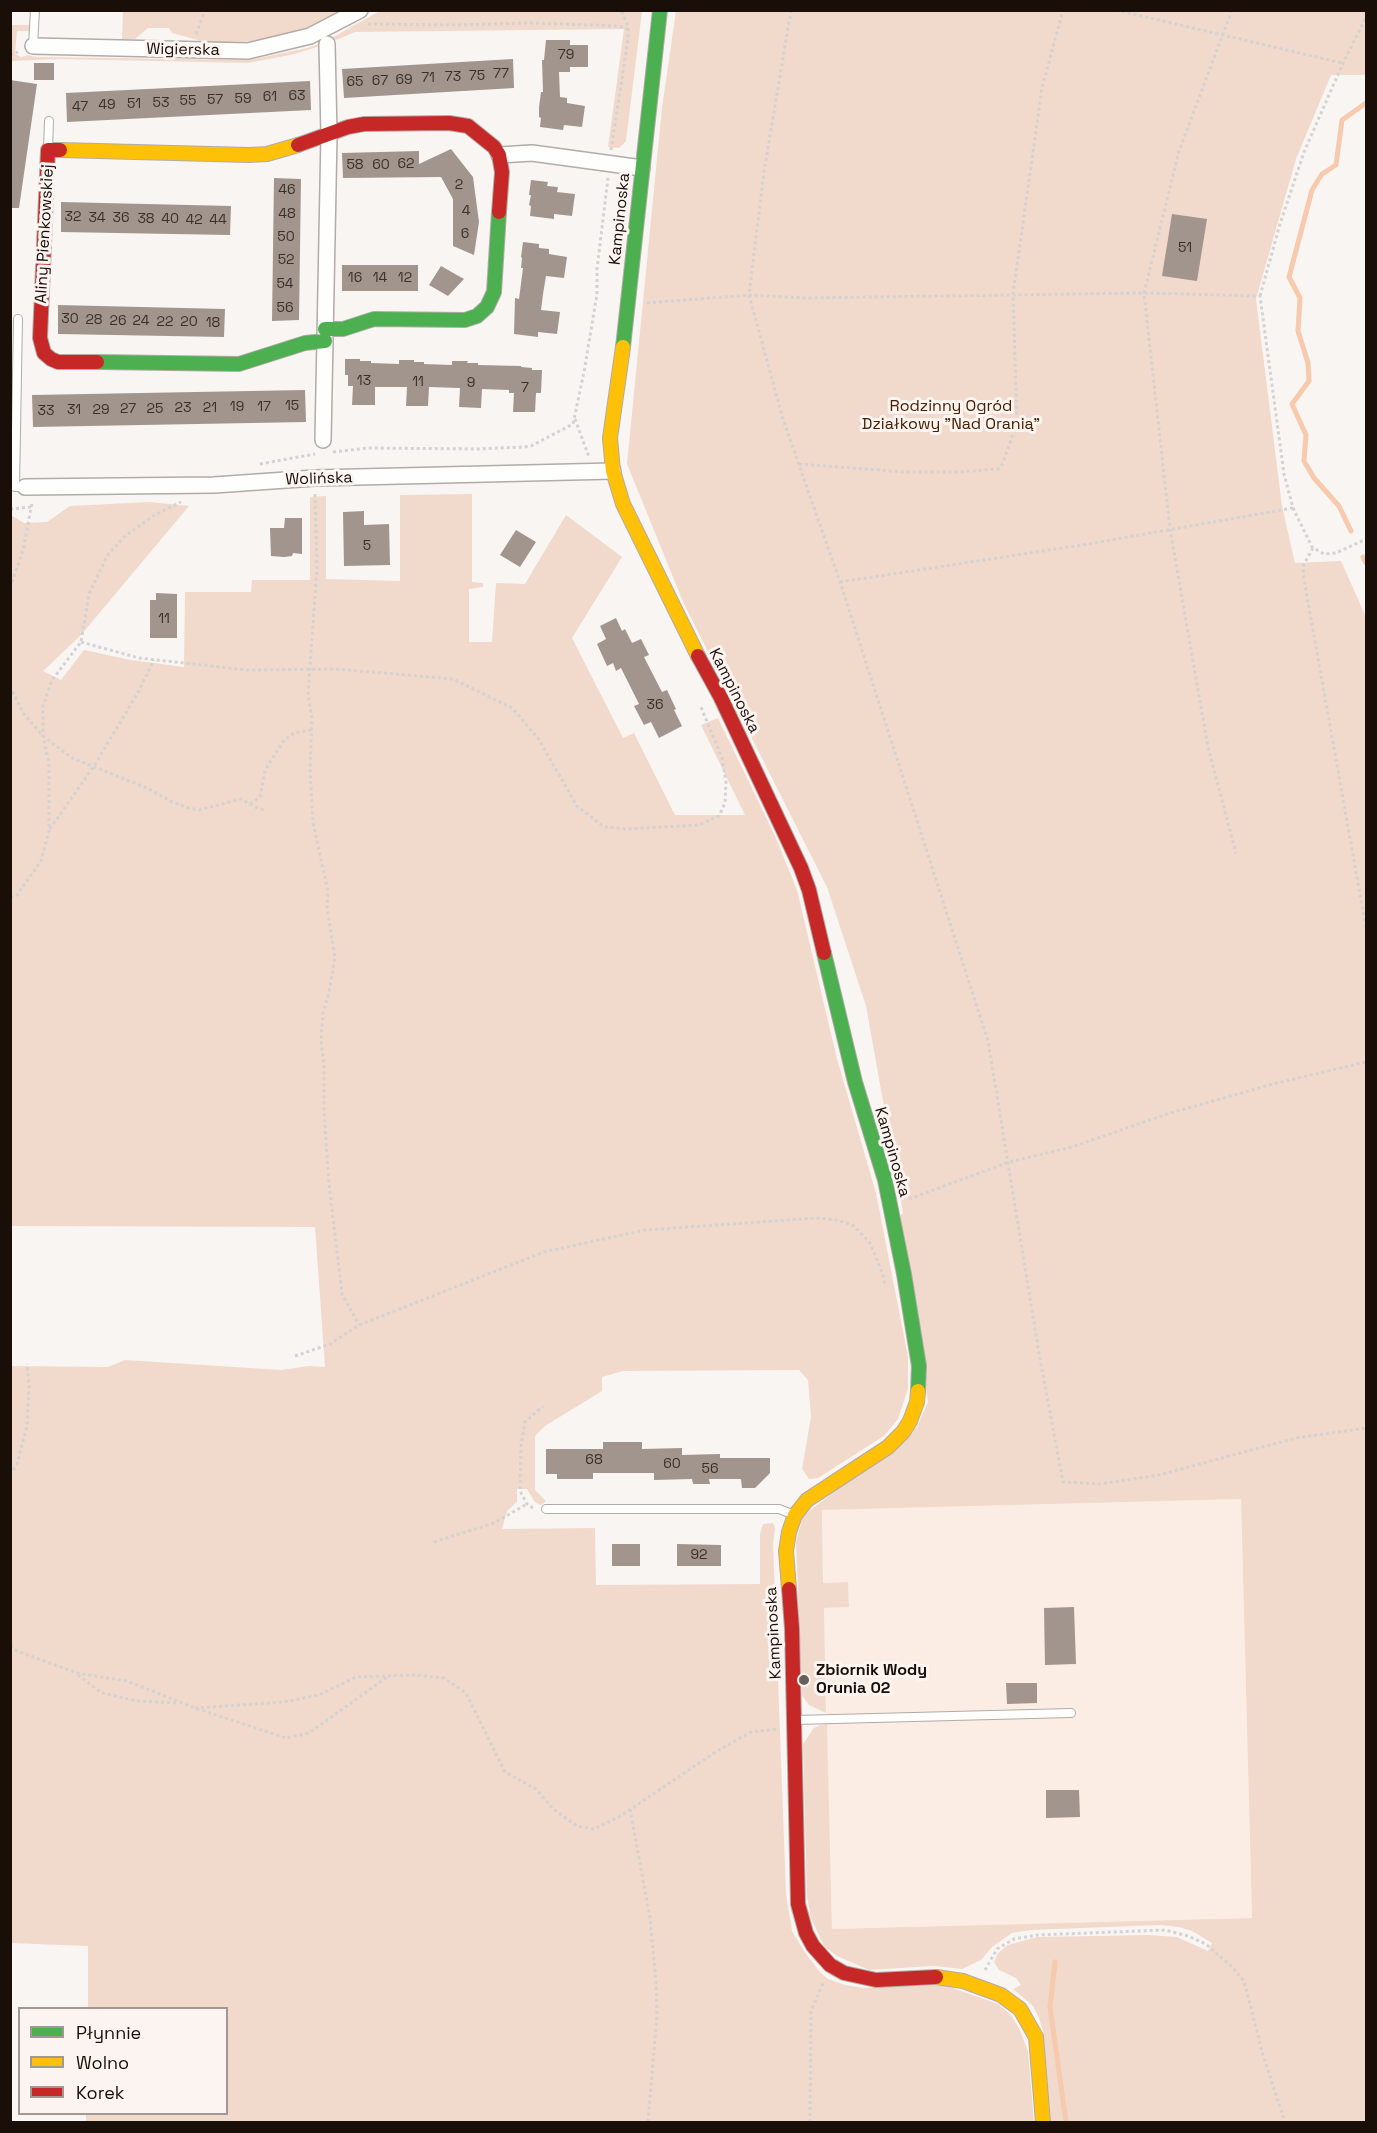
<!DOCTYPE html>
<html>
<head>
<meta charset="utf-8">
<style>
  body { margin:0 }
  #map { position:relative; width:1377px; height:2133px; overflow:hidden; background:#f9f5f3; font-family:"Space Grotesk",sans-serif }
  canvas { display:block }
  .frame { position:absolute; inset:0; border:12px solid #190e08; pointer-events:none }
  .legend { position:absolute; left:18px; top:2007px; width:210px; height:108px; box-sizing:border-box; background:#fbf4f1; border:2px solid #a19894; margin:0; padding:8px 10px; list-style:none; font-size:18px; color:#190e08 }
  .legend li { display:flex; align-items:center; gap:12px; height:30px }
  .legend b { width:30px; border:2px solid #a19894 }
</style>
</head>
<body>
<div id="map">
<canvas width="1377" height="2133"></canvas>
<div class="frame"></div>
<ul class="legend">
<li><b style="height:8px;background:#4caf50"></b>Płynnie</li>
<li><b style="height:8px;background:#ffc107"></b>Wolno</li>
<li><b style="height:8px;background:#c62828"></b>Korek</li>
</ul>
</div>
<script>
const g = document.querySelector('canvas').getContext('2d');
g.lineJoin = 'round';
function fillPath(path, color) { g.fillStyle = color; g.fill(path, 'evenodd'); }
const shape = rows => new Path2D(rows.map(r => 'M' + r).join(''));
function strokePath(path, color, width, dash) { g.strokeStyle = color; g.lineWidth = width; g.lineCap = dash ? 'butt' : 'round'; g.setLineDash(dash || []); g.stroke(path); }
function label(font, color, halo, rows, align = 'center') {
  g.font = font + ' "Space Grotesk",sans-serif'; g.lineWidth = 6; g.setLineDash([]); g.textBaseline = 'middle'; g.strokeStyle = halo; g.fillStyle = color; for (const [text, x, y, turn = 0] of rows) {
    g.save(); g.translate(x, y); g.rotate((+turn || 0) * Math.PI / 180); g.textAlign = isNaN(turn) ? turn : align; if (halo) g.strokeText(text, 0, 0); g.fillText(text, 0, 0); g.restore();
  }
}
fillPath(shape([
  [1241,1499,1252,1918,832,1929,824,1608,849,1607,848,1582,823,1583,822,1510]
]), '#fcede4');
fillPath(shape([
  [123,11,346,11,311,29,253,41,223,43,205,42,172,33,169,28,148,28,135,39,122,39],
  [380,11,642,11,626,141,619,148,608,147,624,29,355,32,329,43,328,40],
  [676,11,1366,11,1366,75,1331,75,1296,159,1256,299,1282,506,1295,563,1341,561,1366,617,1366,2122,1051,2122,1043,2031,1039,2018,1033,2006,1013,1989,1021,1985,1016,1978,999,1970,994,1962,998,1953,1008,1945,1037,1937,1149,1935,1177,1937,1208,1951,1212,1943,1192,1931,1179,1927,1160,1925,1031,1930,1012,1933,992,1947,981,1960,962,1969,933,1966,869,1970,837,1956,824,1946,811,1918,807,1896,803,1744,814,1728,820,1725,827,1724,832,1929,1252,1918,1241,1499,822,1510,823,1583,848,1582,849,1607,824,1608,826,1713,809,1705,802,1695,796,1542,803,1516,917,1427,928,1402,900,1216,903,1213,866,1006,827,887,684,604,627,464,662,108],
  [10,25,31,25,30,31,17,31,15,54,21,57,26,56,26,55,37,57,250,60,307,48,322,43,326,44,295,54,248,63,59,59,11,61],
  [472,494,472,582,483,583,483,587,469,589,469,642,492,642,496,583,525,584,566,515,622,557,572,638,623,738,634,733,675,815,745,815,701,725,718,718,776,838,797,890,837,1059,876,1193,908,1357,908,1388,898,1419,884,1436,818,1478,809,1479,802,1469,811,1417,808,1380,799,1370,623,1371,602,1377,602,1391,545,1426,535,1436,535,1490,546,1501,541,1505,535,1502,527,1489,517,1489,517,1502,507,1511,502,1529,595,1528,596,1585,760,1584,760,1534,763,1524,773,1523,775,1528,773,1544,786,1894,792,1931,804,1951,819,1971,828,1979,845,1985,863,1988,944,1985,998,2004,1010,2014,1019,2028,1028,2051,1034,2122,86,2122,86,2114,226,2114,226,2008,88,2008,88,1946,11,1943,11,1366,108,1367,125,1360,281,1370,309,1366,325,1367,315,1227,11,1226,11,515,24,523,47,522,70,506,149,502,189,506,81,635,43,671,61,680,84,650,131,660,184,667,185,592,251,592,252,580,310,580,310,497,326,496,326,579,400,581,400,495]
]), '#f1dacb');
strokePath(shape([
  [1351,531,1339,506,1314,478,1304,461,1306,435,1292,404,1309,381,1308,363,1298,331,1300,298,1289,277,1312,190,1322,174,1336,165,1342,120,1366,103],
  [1363,557,1366,563],
  [1055,1962,1050,2007,1066,2122]
]), '#f7c9ad', 5);
fillPath(shape([
  [546,40,570,40,570,45,588,45,588,67,570,67,570,72,559,72,560,97,567,98,567,103,585,106,582,127,564,125,563,130,540,127,541,118,539,117,539,107,541,92,543,92,542,60,544,60],
  [513,59,514,88,344,98,342,69],
  [34,63,54,63,54,80,34,80],
  [10,80,37,84,19,208,10,208],
  [310,81,311,110,67,122,66,93],
  [451,149,473,177,479,222,474,255,453,246,453,199,441,177,343,178,342,153,419,151,419,164],
  [274,178,301,179,299,320,272,321],
  [531,180,548,182,547,186,558,187,557,192,575,194,572,216,554,214,554,219,530,216,531,206,529,205,531,195,529,195],
  [61,202,231,206,230,235,61,232],
  [1172,214,1207,219,1197,281,1162,276],
  [523,242,539,244,539,248,549,249,549,254,567,257,564,278,546,276,543,294,541,310,560,312,557,334,538,332,538,337,514,334,515,298,519,299,523,268,521,268,522,258,521,257],
  [342,265,418,265,418,291,342,291],
  [441,266,464,279,448,296,429,285],
  [58,305,225,309,224,337,58,334],
  [345,359,360,359,360,361,371,361,371,363,399,364,399,360,414,360,414,362,424,362,424,364,452,365,452,361,468,361,467,363,478,363,478,365,521,366,521,367,532,368,532,370,542,370,541,393,536,393,535,412,513,412,514,393,509,393,509,390,482,389,481,408,459,407,460,388,429,387,428,406,406,406,407,387,375,387,375,405,352,405,353,386,348,386,348,375,345,375],
  [305,390,306,422,33,427,32,395],
  [364,511,364,525,389,524,390,565,344,566,343,512],
  [285,518,302,518,302,554,293,553,292,556,284,557,271,556,270,528,284,528],
  [516,530,536,542,520,567,500,555],
  [156,593,177,594,177,638,150,638,150,600,156,600],
  [616,618,622,631,625,629,632,643,641,639,649,655,644,657,662,692,667,690,676,709,674,710,682,726,659,738,651,722,644,725,634,706,639,704,621,668,616,671,613,663,607,666,597,644,606,639,600,626],
  [603,1442,642,1442,642,1449,682,1448,682,1455,720,1454,720,1458,770,1458,770,1473,755,1488,742,1488,741,1479,709,1479,710,1484,693,1484,692,1479,654,1480,654,1473,593,1473,593,1479,557,1479,557,1474,546,1474,546,1449,603,1449],
  [612,1544,640,1544,640,1566,612,1566],
  [677,1544,721,1545,721,1566,677,1566],
  [1074,1607,1076,1664,1045,1665,1044,1608],
  [1006,1683,1037,1683,1037,1703,1007,1704],
  [1046,1790,1079,1790,1080,1817,1046,1818]
]), '#a2958d');
const lane = shape([
  [33,46,35,10],
  [48,149,49,121],
  [18,319,15,487,25,487],
  [546,1509,779,1509,792,1514],
  [795,1720,1071,1713]
]);
const street = shape([
  [33,46,248,51,310,36,360,10],
  [499,155,532,153,642,168],
  [323,440,329,135,327,44],
  [25,487,214,485,315,478,613,471]
]);
const fast = shape([
  [325,329,343,329,374,319,465,320,477,316,487,307,494,292,499,212],
  [623,347,660,10],
  [97,362,239,364,305,343,325,341],
  [824,953,855,1082,885,1180,904,1274,919,1366,918,1391]
]);
const slow = shape([
  [60,150,249,155,267,154,298,145],
  [623,347,610,438,613,471,623,504,698,656],
  [789,1589,786,1551,789,1532,795,1515,807,1500,888,1447,903,1432,910,1421,917,1402,918,1391],
  [936,1977,963,1981,1001,1995,1020,2009,1036,2037,1043,2122]
]);
const jam = shape([
  [298,145,348,127,364,124,449,123,468,126,494,147,499,155,502,172,499,212],
  [60,150,48,150,40,338,44,353,51,359,58,362,97,362],
  [698,656,721,698,801,868,809,890,824,953],
  [789,1589,792,1629,798,1904,806,1933,813,1946,830,1965,844,1973,876,1980,936,1977]
]);
strokePath(lane, '#b2aba7', 10);
strokePath(street, '#b2aba7', 18);
strokePath(fast, '#b2aba7', 16);
strokePath(slow, '#b2aba7', 16);
strokePath(jam, '#b2aba7', 16);
strokePath(shape([
  [791,10,764,172,749,295,783,419,840,582,988,1041,1040,1359,1063,1482,1099,1484,1159,1475,1296,1438,1366,1428],
  [1116,10,1342,63],
  [1232,10,1179,151,1144,293,1170,529,1208,747,1236,853],
  [368,24,456,25,530,23,619,26,628,29],
  [196,34,205,10],
  [10,55,18,52],
  [611,150,628,39,628,26,621,10],
  [1260,296,1280,224,1304,152,1343,63,1366,17],
  [647,303,749,295,805,298,1144,293,1260,296,1284,474,1293,508,1312,547,1324,554,1336,553,1366,539],
  [575,419,589,457],
  [333,452,368,448,477,449,524,447,531,446,573,424,584,372,597,294,597,269,608,178],
  [260,464,315,454],
  [799,464,905,472,958,472,998,469,1002,465,1017,423,1013,294,1042,88,1063,10],
  [315,494,317,568,308,695,312,719,310,769,313,823,328,891,327,909,335,957,329,993,323,1013,321,1040,324,1066,324,1110,329,1184,342,1294,359,1325],
  [10,509,31,507],
  [1313,548,1304,564,1303,574,1366,928],
  [840,582,1082,545,1293,508],
  [10,588,23,550,32,503],
  [81,642,139,658,247,670,337,669,453,679,512,708,538,738,577,806,604,827,627,829,699,825,719,816,725,803,726,782,722,758,701,707],
  [10,686,23,713,43,736,72,758,147,788,170,801,189,808,199,810,241,799,259,809,266,810],
  [250,804,260,797,265,770,284,740,294,733,312,730],
  [50,829,94,766,136,696,154,660],
  [10,897,17,895,41,861,49,831,49,764,43,736,43,706,52,680,81,642,89,594,107,556,125,536,153,516,181,502],
  [909,1199,1009,1162,1072,1147,1167,1114,1273,1084,1366,1062],
  [295,1356,330,1344,359,1325,544,1252,645,1230,816,1218,838,1220,854,1226,870,1243,883,1275,885,1287],
  [10,1475,17,1464,27,1426,29,1387,27,1364],
  [533,1508,527,1504,520,1491,521,1446,525,1422,543,1406],
  [434,1542,494,1523,527,1504],
  [10,1646,17,1651,77,1673,127,1681,195,1708,286,1738,309,1733,390,1675],
  [78,1675,102,1693,137,1701,178,1703],
  [195,1708,284,1702,319,1695,356,1677,415,1675,444,1678,466,1693,505,1772,536,1789,552,1808,577,1826,594,1829,619,1817,717,1751,751,1732,777,1729],
  [630,1809,650,1918,656,1982,657,2015,648,2122],
  [10,1935,11,1935],
  [985,1970,997,1949,1014,1939,1037,1935,1165,1930,1188,1936,1206,1944,1233,1968,1244,1981,1263,2055,1285,2122],
  [810,2122,811,2011,824,1981]
]), '#d4d2d2', 3, [3, 3]);
strokePath(lane, '#fefefd', 8);
strokePath(street, '#fefefd', 15);
strokePath(fast, '#4caf50', 14);
strokePath(slow, '#ffc107', 14);
strokePath(jam, '#c62828', 14);
for (const [x, y, r, color] of [
  [804,1680,6,"#675f5a"]
]) { const dot = new Path2D(); dot.arc(x, y, r, 0, 2 * Math.PI); g.fillStyle = color; g.fill(dot); strokePath(dot, '#fbf4f1', 2); }
label('14px', '#3b3029', null, [
  ["79",566,55],
  ["77",501,74],
  ["75",477,76],
  ["73",453,77],
  ["71",428,78],
  ["69",404,80],
  ["67",380,81],
  ["65",355,82],
  ["63",297,96],
  ["61",270,97],
  ["59",243,99],
  ["57",215,100],
  ["55",188,101],
  ["53",161,103],
  ["51",134,104],
  ["49",107,105],
  ["47",80,107],
  ["62",406,164],
  ["58",355,165],
  ["60",381,165],
  ["2",459,185],
  ["46",287,190],
  ["4",466,211],
  ["48",287,214],
  ["32",73,217],
  ["34",97,218],
  ["36",121,218],
  ["38",146,219],
  ["40",170,219],
  ["42",194,220],
  ["44",218,220],
  ["6",465,234],
  ["50",286,237],
  ["51",1185,248],
  ["52",286,260],
  ["16",355,278],
  ["14",380,278],
  ["12",405,278],
  ["54",285,284],
  ["56",285,308],
  ["30",70,319],
  ["28",94,320],
  ["26",118,321],
  ["24",141,321],
  ["22",165,322],
  ["20",189,322],
  ["18",213,323],
  ["13",364,381],
  ["11",418,382],
  ["9",471,383],
  ["7",525,388],
  ["15",292,406],
  ["19",237,407],
  ["17",264,407],
  ["23",183,408],
  ["21",210,408],
  ["27",128,409],
  ["25",155,409],
  ["31",74,410],
  ["29",101,410],
  ["33",46,411],
  ["5",367,546],
  ["11",164,619],
  ["36",655,705],
  ["68",594,1460],
  ["60",672,1464],
  ["56",710,1469],
  ["92",699,1555]
]);
label('16px', '#190e08', '#fbf4f1', [
  ["Wigierska",183,50,1],
  ["Kampinoska",620,219,-84],
  ["Aliny Pienkowskiej",45,234,-87],
  ["Wolińska",319,479,-2],
  ["Kampinoska",734,691,63],
  ["Kampinoska",892,1152,74],
  ["Kampinoska",774,1633,-93]
]);
label('16px', '#472001', '#fbf4f1', [
  ["Rodzinny Ogród",951,407],
  ["Działkowy \"Nad Oranią\"",951,425]
]);
label('bold 16px', '#190e08', '#fbf4f1', [
  ["Zbiornik Wody",816,1671],
  ["Orunia 02",816,1689]
], 'left');
</script>
</body>
</html>
